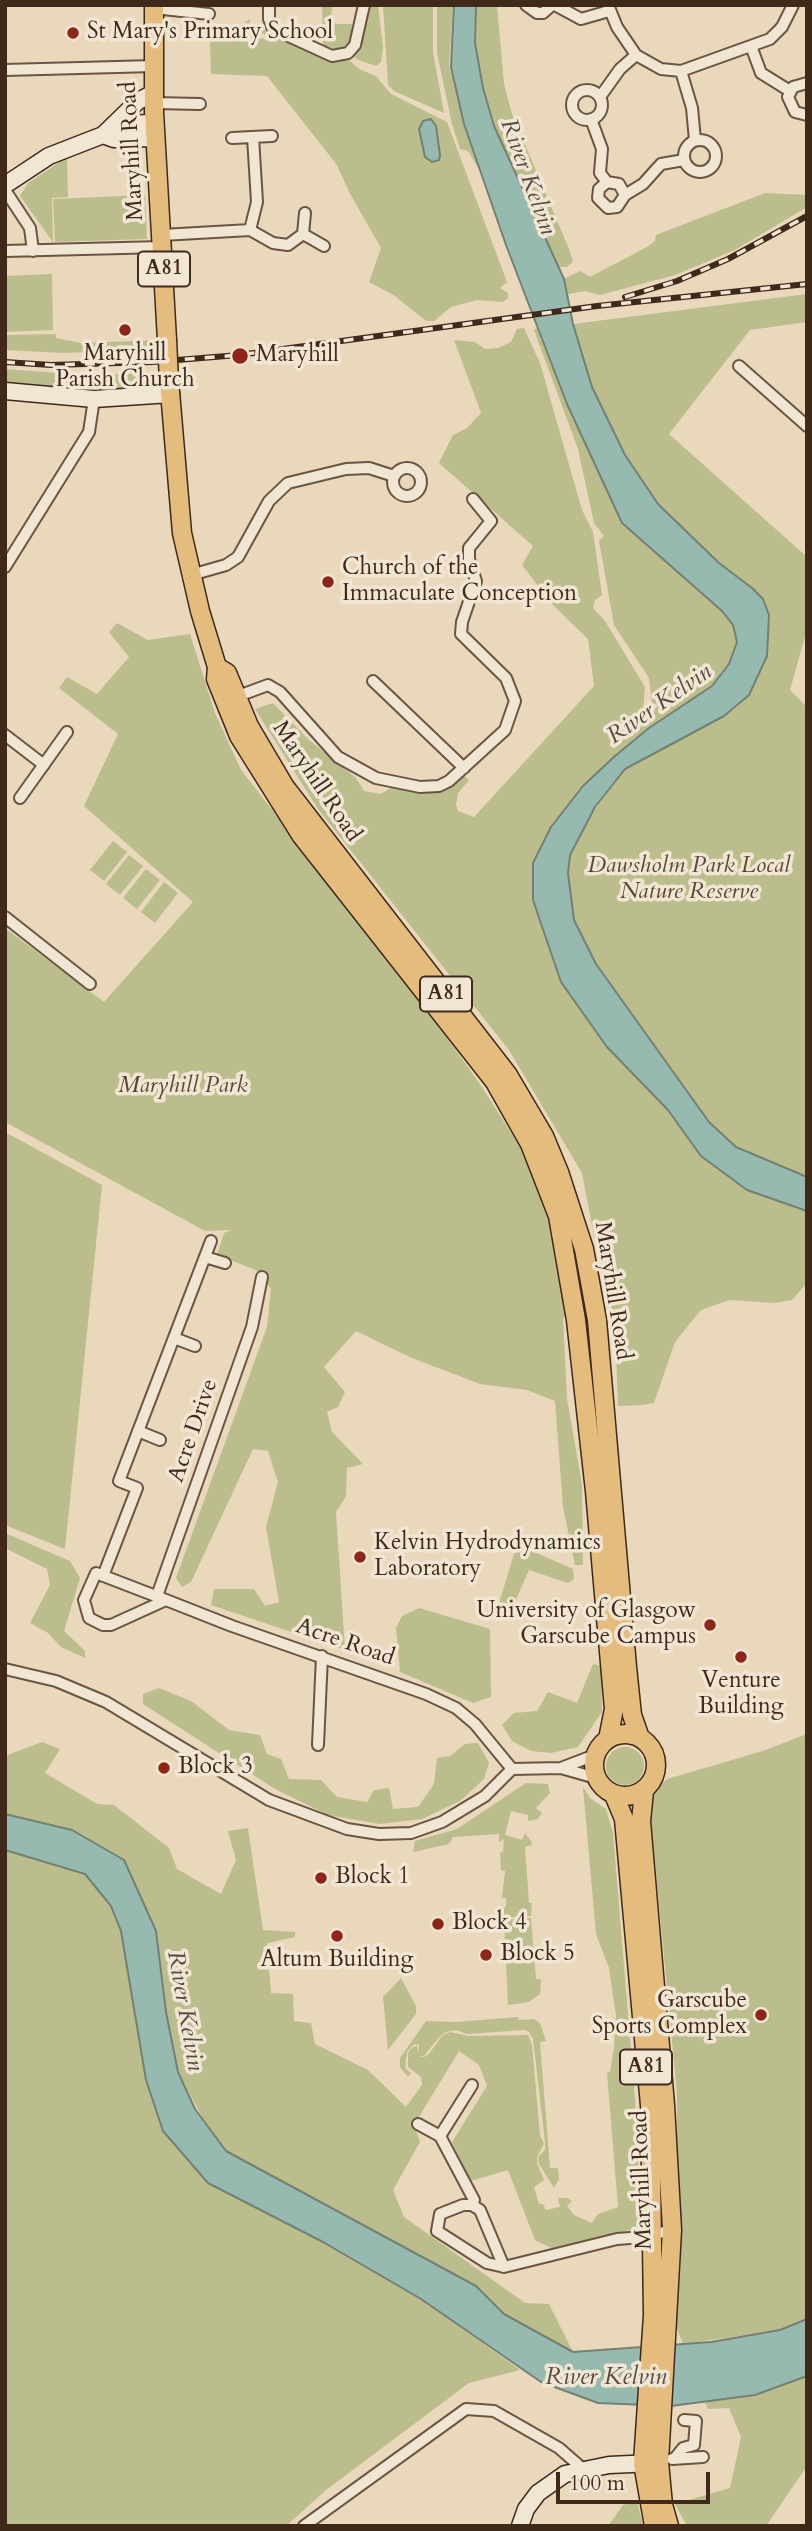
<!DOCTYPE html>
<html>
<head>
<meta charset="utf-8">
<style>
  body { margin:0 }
  #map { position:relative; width:812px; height:2531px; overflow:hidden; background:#e9d8bb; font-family:Cardo,serif }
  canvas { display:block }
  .frame { position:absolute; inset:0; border:7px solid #40291b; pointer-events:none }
  .scale { position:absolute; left:556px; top:2472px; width:154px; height:32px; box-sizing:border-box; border:4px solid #40291b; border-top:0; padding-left:9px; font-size:21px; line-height:24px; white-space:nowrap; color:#40291b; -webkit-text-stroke:5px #f1e6d3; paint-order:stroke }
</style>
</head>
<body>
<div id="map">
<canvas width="812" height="2531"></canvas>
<div class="frame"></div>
<div class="scale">100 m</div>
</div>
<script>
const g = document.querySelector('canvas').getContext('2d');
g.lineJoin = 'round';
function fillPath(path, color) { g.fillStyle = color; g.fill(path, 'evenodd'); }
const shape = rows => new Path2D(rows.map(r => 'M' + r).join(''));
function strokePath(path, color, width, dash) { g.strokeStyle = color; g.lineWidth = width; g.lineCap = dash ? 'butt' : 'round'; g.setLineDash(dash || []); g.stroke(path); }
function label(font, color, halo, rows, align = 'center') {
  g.font = font + ' Cardo,serif'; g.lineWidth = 7; g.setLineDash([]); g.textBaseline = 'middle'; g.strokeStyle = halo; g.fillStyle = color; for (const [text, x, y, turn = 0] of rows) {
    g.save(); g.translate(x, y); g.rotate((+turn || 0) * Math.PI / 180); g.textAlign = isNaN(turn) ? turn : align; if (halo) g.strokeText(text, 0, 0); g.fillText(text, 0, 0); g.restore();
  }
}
fillPath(shape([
  [322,5,332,5,331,21,338,23,328,24,353,24,349,42,340,49,323,46],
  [367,5,378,5,383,48,381,62,376,66,356,59,352,54],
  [383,5,433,5,433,52,444,113,394,91,388,85],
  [437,5,453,5,449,66,481,173,468,151,460,149,452,124,437,53],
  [476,5,497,5,504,84,512,114,569,249,573,261,567,267,558,267,494,126,483,88,475,43],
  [250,19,250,29,264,29,275,37,324,60,347,58,359,69,376,76,391,94,447,122,507,282,500,288,508,293,508,298,503,302,477,300,451,307,434,321,426,321,395,296,369,282,381,248,349,192,337,165,267,76,211,74,210,42,221,39,223,28,278,43,262,33,240,29,240,26],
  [67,157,68,197,52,198,53,242,20,196,28,183],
  [765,193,807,195,807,207,735,250,675,275,600,295,585,291,568,294,564,279,580,271,590,277,647,247,655,241,656,235],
  [145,195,147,239,55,242,53,199],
  [52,274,53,330,5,332,5,276],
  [807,294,807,322,750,330,669,434,807,557,807,629,790,690,807,707,807,1177,736,1147,709,1122,596,964,574,920,568,873,570,855,584,824,625,769,724,716,758,679,719,563,658,504,625,455,592,388,573,324],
  [524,328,540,363,582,510,593,532,602,595,595,600,593,608,605,621,645,687,643,711,651,716,658,705,652,703,649,678,614,625,599,541,604,536,594,523,578,449,534,330,537,328,567,404,622,523,722,611,733,625,737,642,729,664,712,686,649,728,583,786,533,900,545,929,607,1047,668,1110,701,1156,747,1190,807,1211,807,1283,792,1300,774,1303,729,1300,701,1310,675,1342,654,1403,642,1405,618,1406,616,1351,582,1173,509,1050,318,809,255,709,273,703,309,740,356,778,364,791,381,794,392,787,426,792,444,789,464,776,469,780,458,793,456,805,458,811,474,817,594,686,588,639,553,605,522,565,533,546,439,463,453,435,467,428,481,413,454,340,475,342,485,349,498,348,511,342,517,329],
  [56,334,56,338,81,343,158,340,156,349,64,353,5,350,5,335],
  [5,369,88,375,157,373,159,390,80,393,5,386],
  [117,623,148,640,190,634,215,713,241,770,408,983,482,1087,525,1155,554,1225,567,1317,563,1317,567,1399,582,1484,583,1565,575,1565,563,1507,555,1401,527,1390,480,1384,412,1358,356,1331,324,1367,345,1392,338,1407,327,1412,332,1432,363,1464,347,1468,346,1496,336,1512,345,1650,211,1605,214,1589,254,1589,265,1606,279,1602,266,1527,278,1482,268,1451,253,1449,191,1582,182,1587,176,1578,267,1327,271,1289,256,1270,217,1255,224,1233,232,1230,205,1231,5,1122,5,928,104,1002,193,902,84,806,118,734,59,688,67,677,97,694,129,657,109,632],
  [113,841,127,852,104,881,90,870],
  [129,855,143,866,120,895,106,884],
  [146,869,160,880,137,909,123,898],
  [164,882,178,893,155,923,141,912],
  [5,1132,102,1185,65,1549,5,1525],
  [5,1533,70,1561,80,1578,64,1631,85,1651,85,1658,61,1647,48,1633,30,1623,50,1585,47,1569,5,1548],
  [525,1548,573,1569,574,1579,568,1583,529,1570,510,1613,497,1610,514,1554],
  [419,1608,490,1629,491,1697,473,1703,400,1672,396,1628,402,1616],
  [593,1664,601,1666,602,1712,578,1747,551,1753,531,1751,512,1741,502,1725,514,1713,537,1711,548,1692,577,1703],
  [159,1688,191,1701,229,1730,260,1735,267,1754,281,1759,289,1779,321,1780,337,1797,367,1802,374,1790,389,1788,393,1809,418,1807,434,1784,437,1758,450,1756,465,1744,478,1743,489,1763,484,1779,460,1801,422,1819,380,1824,328,1815,275,1789,143,1704,143,1694],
  [807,1734,807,2319,780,2330,683,2344,676,2326,677,2093,650,1809,654,1792,667,1779,763,1751],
  [42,1742,60,1749,45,1773,97,1804,114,1805,169,1848,177,1869,221,1894,236,1860,228,1831,248,1828,263,1930,295,1932,295,1937,267,1943,271,1993,293,1994,294,2021,311,2023,315,2044,368,2070,406,2107,422,2085,421,2077,408,2067,408,2053,411,2048,417,2046,418,2054,419,2045,415,2044,410,2048,407,2052,405,2068,411,2073,408,2077,400,2067,400,2058,426,2021,456,2022,518,2017,519,2020,534,2019,540,2023,546,2041,540,2042,550,2168,558,2168,559,2179,554,2188,539,2164,538,2157,545,2150,545,2141,533,2039,529,2032,525,2030,467,2034,456,2030,450,2031,444,2033,436,2041,424,2056,418,2056,424,2057,428,2055,443,2035,450,2032,469,2036,528,2035,532,2045,540,2135,544,2144,537,2157,537,2163,544,2180,534,2187,539,2204,543,2204,546,2210,560,2207,558,2198,567,2198,572,2201,567,2206,574,2215,592,2223,598,2214,618,2207,607,2073,610,2072,614,2047,616,2016,609,1968,596,1934,583,1787,590,1798,606,1809,613,1833,635,2099,641,2224,636,2228,558,2251,535,2240,508,2170,471,2181,452,2142,487,2086,479,2065,459,2051,414,2125,420,2142,393,2190,404,2217,525,2303,549,2304,573,2352,504,2314,476,2286,226,2151,211,2134,178,2072,166,2012,72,1830,5,1814,5,1756],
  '606 1766a19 19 0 1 1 38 0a19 19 0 1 1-38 0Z',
  [526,1783,548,1784,550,1793,536,1808,542,1813,538,1819,528,1821,528,1815,511,1811,505,1835,522,1840,525,1833,531,1841,532,1845,525,1847,529,1903,532,1903,531,1916,502,1918,503,1908,506,1907,506,1898,502,1898,505,1871,501,1870,500,1853,503,1852,504,1839,499,1842,499,1834,453,1837,449,1844,413,1852,415,1841,457,1829],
  [5,1850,86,1874,111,1906,121,1931,146,2079,163,2131,208,2183,323,2242,421,2299,520,2370,469,2383,326,2490,286,2526,5,2526],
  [531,1918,536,1979,541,1979,540,1994,529,2002,508,2005,504,1920],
  [401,1978,416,2006,416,2014,388,2050,383,1997],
  [807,2376,807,2466,766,2526,687,2526,675,2504,730,2488,741,2437,729,2408,708,2409,705,2402,755,2395],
  [637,2501,643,2526,608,2526,623,2505]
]), '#bbbd8c');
const water = shape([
  [454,5,476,5,475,43,483,88,494,126,564,279,573,324,592,387,625,455,658,504,719,563,752,588,763,599,769,615,767,656,749,695,724,716,625,769,595,807,570,855,568,873,574,920,596,964,709,1122,736,1147,807,1177,807,1211,747,1190,701,1156,668,1110,607,1047,561,982,533,900,533,863,551,827,583,786,615,756,649,728,712,686,729,664,737,642,733,625,722,611,622,523,567,404,506,245,464,124,451,67,454,5],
  [431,119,436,126,440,155,439,160,432,162,425,157,419,129,423,121,431,119],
  [5,1814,72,1830,124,1860,156,1931,166,2012,178,2072,195,2109,226,2151,476,2286,504,2314,573,2352,711,2342,780,2330,807,2319,807,2376,755,2395,671,2406,598,2403,541,2382,421,2299,323,2242,208,2183,163,2131,146,2080,121,1931,111,1906,85,1874,5,1850,5,1814]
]);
fillPath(water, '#97bab0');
strokePath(water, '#748074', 2);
const street = shape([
  [269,5,269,19,273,29,332,56,348,53,355,45,364,5],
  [526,5,537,13,543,13,552,5],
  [555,5,581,19,609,11],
  [608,5,617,27,636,55,661,69,681,71,770,39,782,27,793,5],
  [154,8,209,14],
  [751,46,761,73,790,91],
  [5,70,154,66],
  [681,71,692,108,695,140],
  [807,83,793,87,788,97,795,112,807,115],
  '572 105a15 15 0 1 1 30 0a15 15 0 1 1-30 0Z',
  [600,97,620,69,636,55],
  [154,103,200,104],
  [591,119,602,149,600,173,607,182],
  [232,138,272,136],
  '684 156a16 16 0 1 1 32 0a16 16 0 1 1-32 0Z',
  [5,190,30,228,33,251],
  [625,195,619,184,607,182,599,189,598,198,608,208,617,207,625,195,643,184,661,164,684,160],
  [250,230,257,202,253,137],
  [303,234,324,246],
  [162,235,250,230,273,243,288,245,303,234,305,213],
  [5,251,162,247],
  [739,366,807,426],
  '393 482a14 14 0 1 1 28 0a14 14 0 1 1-28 0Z',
  [5,567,89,432,94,399],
  [191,575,226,565,238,557,269,501,288,483,346,469,369,468,394,476],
  [373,681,464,768],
  [233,698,268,685,280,692,338,757,376,778,420,787,439,786,449,781,505,730,515,701,506,678,461,634,462,622,476,581,469,559,469,548,491,521,473,499],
  [5,735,44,765],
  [20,798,67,732],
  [5,917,90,984],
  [205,1257,225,1263],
  [174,1338,195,1346],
  [138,1431,160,1440],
  [103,1576,137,1488,119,1481,211,1241],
  [157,1596,252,1327,262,1277],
  [166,1600,111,1625,103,1625,89,1618,84,1600,96,1573,166,1600,232,1626,426,1694,456,1708,475,1724,512,1769],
  [5,1669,56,1681,106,1702,269,1800,347,1829,379,1834,411,1833,442,1822,485,1796,512,1769],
  [318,1745,322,1656],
  [561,1768,595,1755],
  [512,1769,561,1768,596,1778],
  [472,2085,440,2136,474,2200,472,2205,480,2210,504,2267,617,2239,643,2237,672,2230],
  [418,2124,440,2136],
  [472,2205,463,2205,440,2214,437,2231,487,2263,504,2267],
  [675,2458,683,2448,694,2445,696,2421,684,2420],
  [672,2459,703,2457],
  [304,2526,466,2409,494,2411,559,2448,583,2469]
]);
const secondary = shape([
  [117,124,155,123],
  [103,135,114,139,156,138],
  [5,185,49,156,103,135,138,101,154,93],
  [5,391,94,399,171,394],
  [520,2526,526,2509,538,2493,565,2474,609,2465,653,2463]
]);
const primary = shape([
  [154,5,154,112,167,340],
  [169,380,182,533,200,611,217,667,216,679,239,736,301,835,495,1082,530,1144,558,1216,576,1320,595,1491,614,1709,608,1739],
  [217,667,227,673,249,726,285,787,508,1075,544,1136,559,1172,584,1249,597,1320,627,1667,632,1715,640,1738],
  '594 1765a31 31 0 1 1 62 0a31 31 0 1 1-62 0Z',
  [644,1791,641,1821,665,2105,672,2230,659,2462,663,2505,669,2526],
  [614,1795,624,1819,650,2105,653,2315,643,2463,654,2526]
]);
strokePath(street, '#6a5543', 14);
strokePath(secondary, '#40291b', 19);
strokePath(primary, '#40291b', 21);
strokePath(street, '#f1e6d3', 10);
strokePath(secondary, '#f1e6d3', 16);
strokePath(primary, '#e4bc7e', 18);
const rail = shape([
  [625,297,677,281,728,259,807,216],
  [5,362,51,365,152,362,239,355,597,306,807,284]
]);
strokePath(rail, '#40291b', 6);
strokePath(rail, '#f1e6d3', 3.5, [10]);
const primaryBridge = shape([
  [167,340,169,380]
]);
strokePath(primaryBridge, '#40291b', 21, []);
strokePath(primaryBridge, '#e4bc7e', 18);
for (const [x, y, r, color] of [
  [73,33,7,"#8f2418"],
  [125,330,7,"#8f2418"],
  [240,356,9,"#8f2418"],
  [328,582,7,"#8f2418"],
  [360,1557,7,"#8f2418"],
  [710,1625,7,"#8f2418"],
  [741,1657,7,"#8f2418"],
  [164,1768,7,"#8f2418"],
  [321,1878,7,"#8f2418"],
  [438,1924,7,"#8f2418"],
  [337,1936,7,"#8f2418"],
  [486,1955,7,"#8f2418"],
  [761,2015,7,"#8f2418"]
]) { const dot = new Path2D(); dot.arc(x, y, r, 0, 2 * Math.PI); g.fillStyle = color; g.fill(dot); strokePath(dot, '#f1e6d3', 2.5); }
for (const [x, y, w] of [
  [164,269,52],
  [446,994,52],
  [646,2067,52]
]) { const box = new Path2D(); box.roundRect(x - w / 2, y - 17.5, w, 35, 5); g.fillStyle = '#f1e6d3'; g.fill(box); strokePath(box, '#40291b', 2); }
label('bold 21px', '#40291b', null, [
  ["A81",164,269],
  ["A81",446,994],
  ["A81",646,2067]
]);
label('23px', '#40291b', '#f1e6d3', [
  ["St Mary's Primary School",87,33],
  ["Maryhill",125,355,"center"],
  ["Parish Church",125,381,"center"],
  ["Maryhill",256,356],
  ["Church of the",342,569],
  ["Immaculate Conception",342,595],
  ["Kelvin Hydrodynamics",374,1544],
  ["Laboratory",374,1570],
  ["University of Glasgow",696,1612,"right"],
  ["Garscube Campus",696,1638,"right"],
  ["Venture",741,1682,"center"],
  ["Building",741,1708,"center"],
  ["Block 3",178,1768],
  ["Block 1",335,1878],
  ["Block 4",452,1924],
  ["Block 5",500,1955],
  ["Altum Building",337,1961,"center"],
  ["Garscube",747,2002,"right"],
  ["Sports Complex",747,2028,"right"]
], 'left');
label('23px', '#40291b', '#f1e6d3', [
  ["Maryhill Road",133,151,-93],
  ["Maryhill Road",316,782,56],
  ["Maryhill Road",612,1291,81],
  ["Acre Drive",194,1431,-71],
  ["Acre Road",345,1643,19],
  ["Maryhill Road",643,2180,-92]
]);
label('italic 23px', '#594732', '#f1e6d3', [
  ["Dawsholm Park Local",689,867],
  ["Nature Reserve",689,893],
  ["Maryhill Park",183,1087]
]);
label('italic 24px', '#564d40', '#f1e6d3', [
  ["River Kelvin",527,177,70],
  ["River Kelvin",660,705,-35],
  ["River Kelvin",184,2011,80],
  ["River Kelvin",606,2378]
]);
</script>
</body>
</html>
